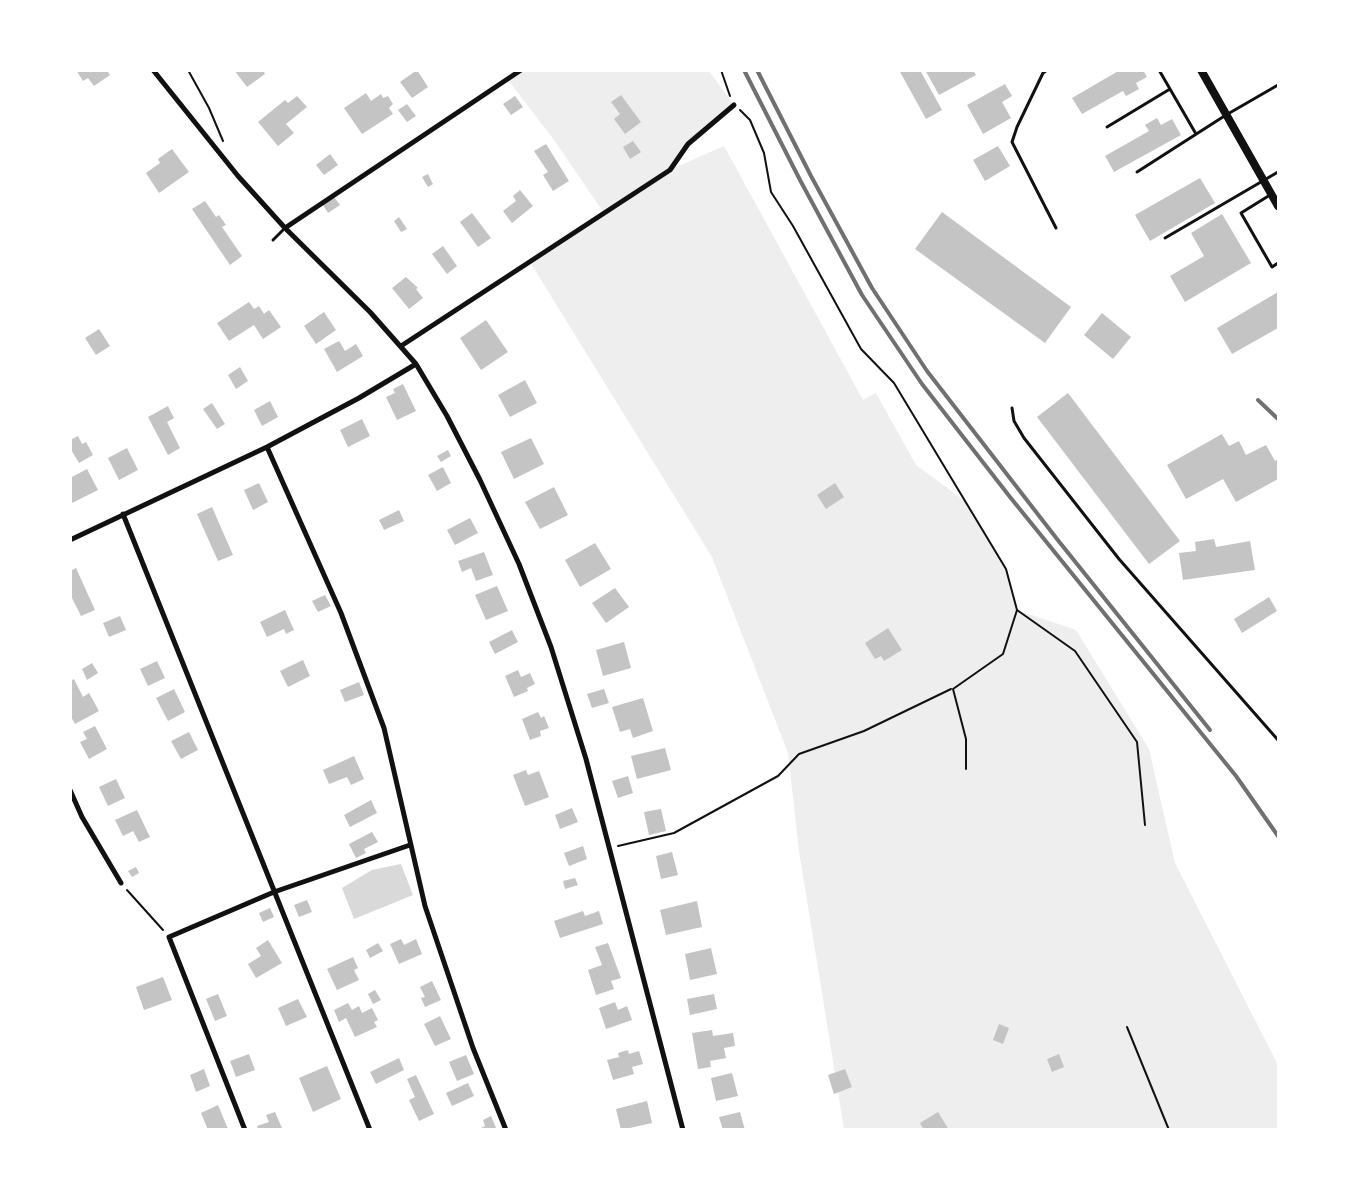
<!DOCTYPE html>
<html>
<head>
<meta charset="utf-8">
<style>
  body { margin:0 }
  #map { position:relative; width:1349px; height:1200px; overflow:hidden; background:#fff; font-family:Arial,sans-serif }
  canvas { display:block }
  .frame { position:absolute; inset:0; border:72px solid #fff; pointer-events:none }
</style>
</head>
<body>
<div id="map">
<canvas width="1349" height="1200"></canvas>
<div class="frame"></div>
</div>
<script>
const g = document.querySelector('canvas').getContext('2d');
g.lineJoin = 'round';
function fillPath(path, color) { g.fillStyle = color; g.fill(path, 'evenodd'); }
const shape = rows => new Path2D(rows.map(r => 'M' + r).join(''));
function strokePath(path, color, width, dash) { g.strokeStyle = color; g.lineWidth = width; g.lineCap = dash ? 'butt' : 'round'; g.setLineDash(dash || []); g.stroke(path); }
fillPath(shape([
  [521,70,709,71,734,105,688,144,672,169,724,146,863,400,876,393,916,465,965,501,1006,569,1017,610,1076,630,1149,749,1175,863,1278,1065,1278,1129,844,1129,799,851,788,753,712,557,530,262,604,213,554,140,508,80]
]), '#eee');
fillPath(shape([
  [401,864,413,895,354,919,342,888,372,870]
]), '#d9d9d9');
fillPath(shape([
  [76,70,107,70,110,75,94,86,88,78,83,81],
  [234,70,263,70,265,74,247,87],
  [417,70,428,87,412,98,400,82],
  [899,70,920,70,942,110,926,119],
  [925,70,973,70,976,75,939,95],
  [1120,70,1143,70,1147,77,1136,83,1139,89,1126,96,1123,91,1082,114,1072,98],
  [1005,84,1012,96,1002,102,1011,118,983,134,967,105],
  [366,93,371,101,381,94,383,98,388,96,393,104,389,108,393,114,362,134,344,108],
  [621,95,641,122,625,134,614,119,620,114,611,102],
  [297,96,307,107,286,124,294,133,278,146,258,122,285,100,288,103],
  [515,96,523,107,511,115,503,104],
  [407,104,416,116,407,122,398,110],
  [1157,118,1161,125,1172,119,1181,135,1114,172,1105,156,1149,131,1145,125],
  [633,141,641,152,630,159,623,147],
  [546,144,569,181,553,191,543,175,548,172,534,151],
  [998,146,1010,166,985,181,973,160],
  [172,149,189,172,159,193,146,173,160,163,158,159],
  [330,154,338,165,324,175,316,165],
  [428,174,433,184,428,187,422,177],
  [1200,178,1215,203,1150,241,1135,215],
  [520,190,533,206,512,223,503,211,516,201,513,196],
  [334,197,340,205,328,213,323,205],
  [205,201,216,217,219,215,226,225,222,227,242,256,230,265,192,209],
  [942,212,1071,307,1045,343,915,249],
  [472,213,491,238,478,247,460,222],
  [1222,214,1251,263,1185,302,1170,276,1204,256,1191,233],
  [399,217,407,229,401,232,394,221],
  [443,246,457,266,447,274,432,254],
  [406,277,418,288,416,289,423,298,409,309,392,288],
  [1278,292,1278,328,1232,354,1217,328],
  [249,302,254,309,259,306,264,314,269,310,281,327,263,339,254,325,229,341,217,323],
  [324,312,336,330,316,344,304,326],
  [1102,313,1131,337,1113,359,1084,335],
  [486,320,508,352,481,370,460,338],
  [99,329,110,346,96,355,85,338],
  [339,341,345,351,356,344,363,356,337,372,324,349],
  [240,367,248,381,236,389,228,375],
  [525,380,537,403,510,417,498,395],
  [403,384,416,411,397,420,386,397,395,393,393,389],
  [1068,393,1180,541,1149,564,1037,417],
  [270,401,278,417,262,426,254,410],
  [212,403,225,424,217,429,203,409],
  [168,406,174,418,167,422,180,448,168,455,148,417],
  [362,419,370,436,348,447,340,430],
  [1222,434,1229,446,1239,441,1246,455,1266,445,1275,461,1278,459,1278,479,1236,502,1223,479,1186,499,1167,465],
  [78,436,82,444,86,442,93,455,79,463,70,448,70,440],
  [531,438,544,464,514,479,501,452],
  [127,448,138,470,119,480,108,458],
  [448,450,451,456,441,462,437,456],
  [443,467,451,483,437,491,428,475],
  [87,469,98,490,70,504,70,478],
  [259,483,268,502,253,510,244,490],
  [835,483,844,497,826,509,817,495],
  [554,487,568,515,540,529,525,502],
  [212,507,233,555,218,561,197,514],
  [399,510,404,521,384,530,379,520],
  [470,518,478,533,455,545,447,530],
  [1214,539,1216,547,1250,541,1255,570,1183,580,1179,553,1196,551,1195,542],
  [595,543,611,569,580,587,565,560],
  [484,552,493,575,476,581,471,568,462,572,458,561],
  [76,568,95,610,81,616,70,594,70,571],
  [497,586,508,611,486,620,475,595],
  [615,588,629,607,606,623,592,603],
  [325,595,331,606,318,612,312,601],
  [1269,597,1277,611,1242,633,1234,619],
  [285,610,294,630,286,634,284,629,267,637,260,622],
  [120,616,126,630,109,637,103,623],
  [888,628,902,650,884,661,881,656,875,659,865,643],
  [512,630,518,642,495,654,489,642],
  [624,642,631,668,603,676,596,650],
  [303,660,310,676,288,687,280,671],
  [157,661,165,678,148,686,140,669],
  [92,663,98,673,87,680,82,669],
  [518,670,521,677,530,673,535,684,527,688,528,691,514,697,505,676],
  [74,679,83,697,89,693,99,711,75,724,70,715,70,681],
  [359,682,364,695,345,702,340,690],
  [174,689,185,712,168,721,156,698],
  [604,689,609,703,592,708,587,694],
  [643,698,653,731,633,738,630,729,620,732,612,707],
  [538,712,541,718,544,716,549,728,540,731,541,736,530,740,522,719],
  [95,726,107,749,89,759,80,742,87,739,83,732],
  [189,732,198,750,181,759,171,741],
  [665,748,671,770,637,779,631,756],
  [354,756,364,779,351,785,347,777,329,784,323,770],
  [526,770,528,775,539,771,549,797,525,806,513,775],
  [628,776,633,793,618,798,612,781],
  [116,779,125,798,108,806,99,787],
  [371,800,377,813,350,827,344,815],
  [572,808,578,822,560,829,555,815],
  [661,809,666,831,649,835,644,812],
  [137,810,150,837,139,842,133,831,123,836,115,820],
  [372,832,378,842,364,849,366,853,356,858,349,844],
  [583,846,587,859,569,866,564,853],
  [672,852,678,875,661,879,656,856],
  [136,867,139,873,132,877,128,871],
  [575,878,578,885,565,889,563,881],
  [307,900,312,912,299,917,294,905],
  [697,901,702,927,666,935,660,910],
  [270,908,274,917,263,922,259,913],
  [583,911,585,916,599,911,603,924,560,938,554,921],
  [401,939,404,945,416,939,422,954,399,964,390,944],
  [268,940,282,963,256,978,248,964,261,956,256,948],
  [378,943,383,951,370,958,366,950],
  [608,943,621,978,611,981,614,989,596,995,588,970,602,965,595,947],
  [711,948,717,974,690,980,685,954],
  [353,957,358,968,354,970,359,980,337,990,327,969],
  [163,977,172,1000,144,1010,136,987],
  [432,981,441,1000,425,1007,421,998,425,997,420,987],
  [375,990,381,1000,373,1004,368,994],
  [218,994,227,1016,215,1021,206,999],
  [714,994,717,1009,690,1015,687,999],
  [298,999,307,1017,286,1026,278,1008],
  [615,1002,618,1010,627,1006,632,1020,606,1029,599,1008],
  [348,1003,352,1010,359,1006,362,1013,372,1008,378,1020,374,1022,377,1027,355,1037,346,1018,339,1022,334,1010],
  [440,1016,451,1039,435,1046,424,1024],
  [999,1024,1009,1028,1003,1044,993,1040],
  [712,1030,713,1036,733,1033,735,1046,724,1048,726,1058,710,1061,711,1067,698,1069,692,1033],
  [628,1050,629,1054,639,1051,643,1064,632,1067,634,1074,613,1080,607,1060,619,1057,618,1053],
  [249,1054,255,1070,236,1077,230,1061],
  [1059,1054,1064,1067,1052,1072,1047,1059],
  [466,1055,474,1074,457,1081,449,1062],
  [399,1058,404,1070,376,1084,370,1072],
  [327,1066,341,1099,313,1112,299,1078],
  [204,1069,210,1086,196,1092,190,1075],
  [845,1069,852,1087,834,1094,828,1075],
  [732,1073,738,1096,716,1101,711,1078],
  [416,1075,434,1114,419,1121,409,1100,415,1097,407,1079],
  [468,1083,474,1096,452,1106,446,1093],
  [647,1101,652,1123,621,1130,616,1109],
  [218,1105,228,1129,208,1130,201,1113],
  [275,1112,282,1128,258,1130,257,1126,269,1122,266,1115],
  [740,1112,745,1130,723,1130,719,1117],
  [938,1112,949,1130,924,1130,920,1123],
  [491,1116,497,1130,477,1130,485,1126,483,1120]
]), '#c4c4c4');
strokePath(shape([
  [188,70,209,108,223,141],
  [721,70,730,96],
  [740,110,750,120,764,153,771,192,793,226,861,349,894,383,1006,569,1017,610,1003,654,953,689,966,739,966,769],
  [1017,610,1075,651,1137,742,1145,825],
  [618,846,674,833,778,776,799,754,864,731,951,689],
  [127,890,163,930],
  [1127,1027,1169,1130]
]), '#111', 2);
strokePath(shape([
  [1047,70,1043,73,1017,127,1012,142,1056,228],
  [1159,70,1170,89],
  [1107,127,1170,89,1196,134],
  [1137,172,1226,115,1278,85],
  [1270,195,1241,213,1272,267,1278,263],
  [1165,238,1278,172],
  [273,240,285,228],
  [1012,408,1014,421,1024,438,1119,559,1278,740]
]), '#111', 3);
strokePath(shape([
  [153,70,238,176,285,228,370,312,416,364,447,416,480,480,519,564,551,647,586,759,683,1130],
  [285,228,521,70],
  [401,346,670,170,688,144,734,105],
  [267,447,341,613,384,728,425,906,473,1048,506,1130],
  [123,514,370,1130],
  [70,540,267,447,359,398,416,364],
  [70,790,82,817,121,883],
  [245,1130,169,937,274,892,410,845]
]), '#111', 5);
strokePath(shape([
  [1201,70,1278,206]
]), '#111', 8);
strokePath(shape([
  [744,70,800,180,862,295,922,384,1010,497,1236,776,1278,836],
  [757,70,811,176,872,288,927,371,1057,539,1210,730],
  [1258,400,1278,419]
]), '#707070', 4);
</script>
</body>
</html>
